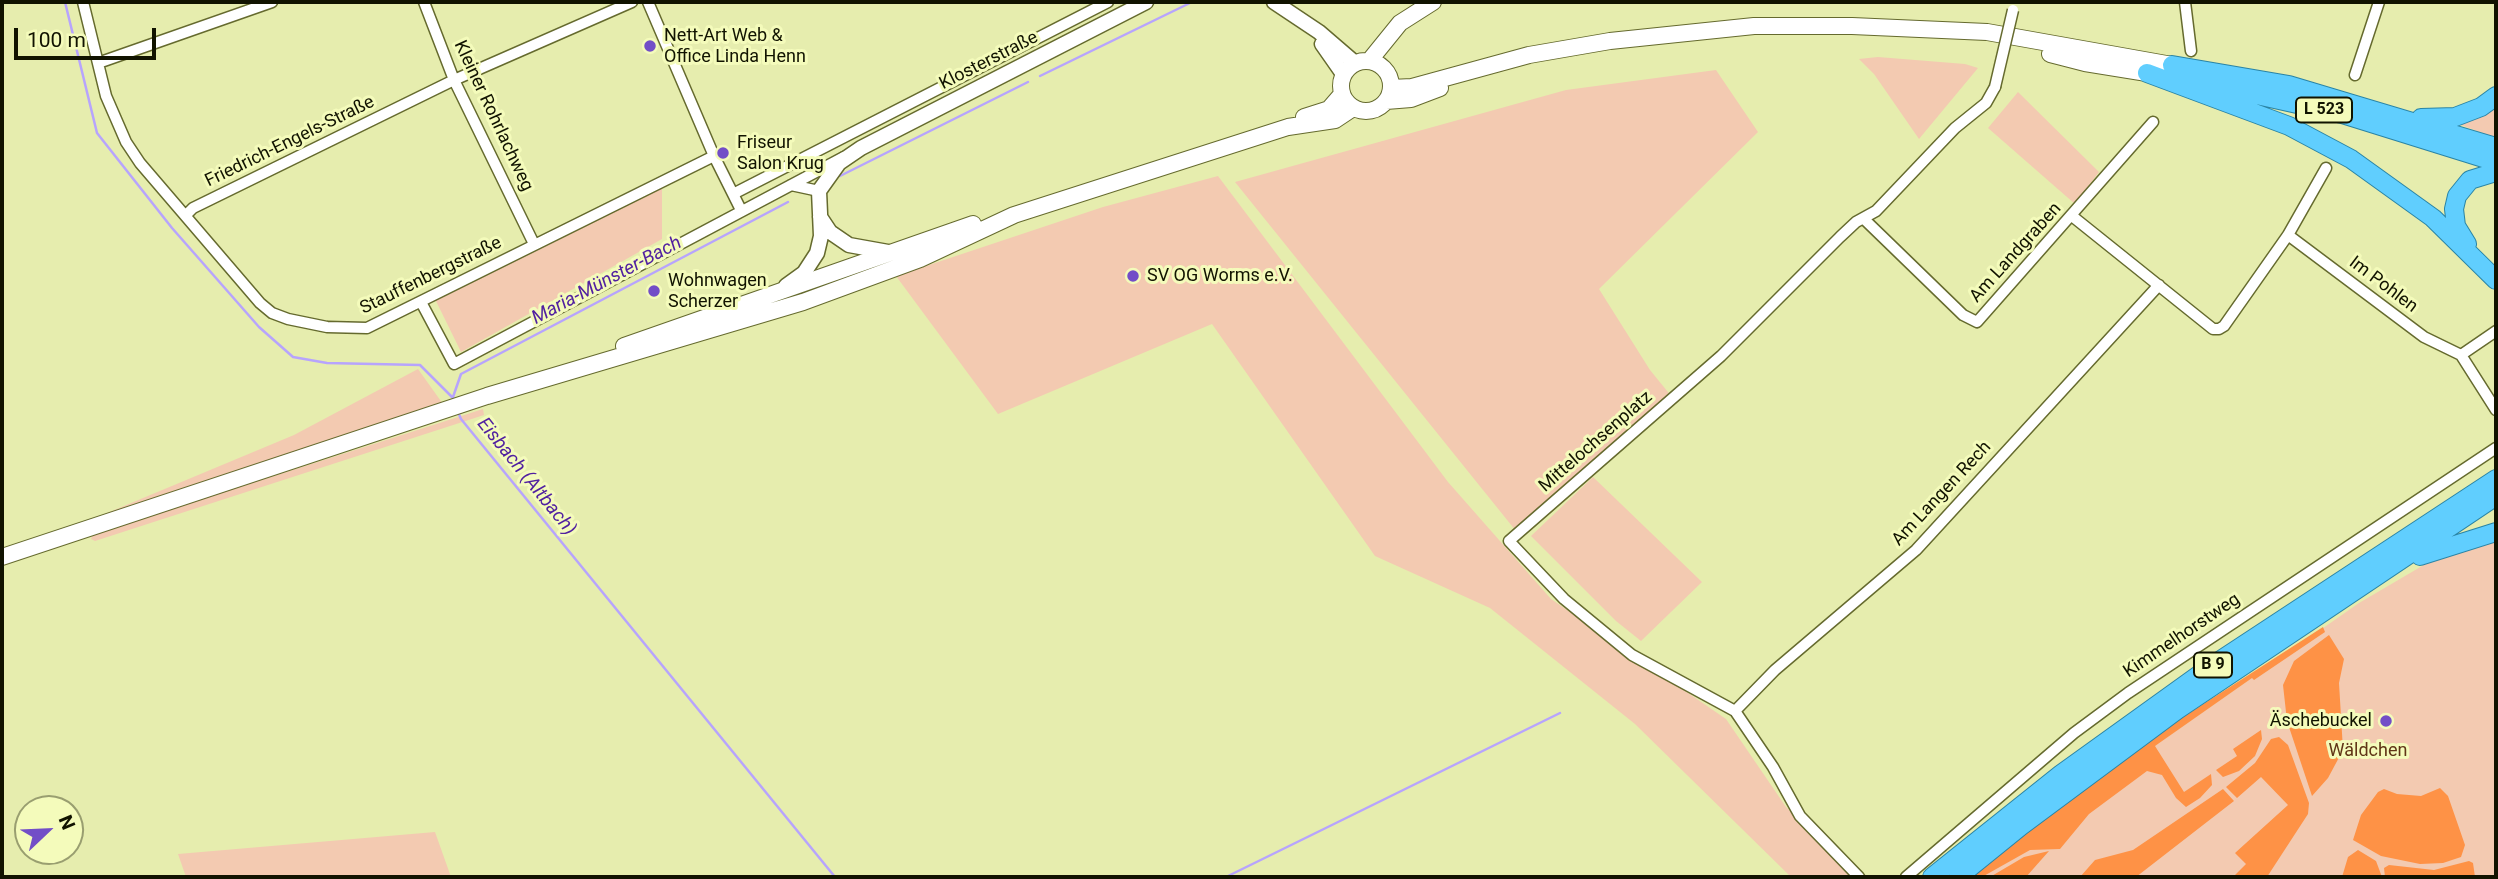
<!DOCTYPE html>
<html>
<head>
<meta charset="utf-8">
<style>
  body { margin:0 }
  #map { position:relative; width:2498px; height:879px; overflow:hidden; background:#e6edae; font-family:Roboto,sans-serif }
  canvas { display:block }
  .frame { position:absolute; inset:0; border:4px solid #111300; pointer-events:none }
  .north { position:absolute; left:14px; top:795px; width:70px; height:70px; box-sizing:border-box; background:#f4fbbb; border:2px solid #999e70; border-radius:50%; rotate:67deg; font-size:19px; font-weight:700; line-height:28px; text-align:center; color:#111300 }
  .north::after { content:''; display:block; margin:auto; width:24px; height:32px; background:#724ec7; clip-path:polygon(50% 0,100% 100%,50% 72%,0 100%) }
  .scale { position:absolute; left:14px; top:28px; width:142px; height:32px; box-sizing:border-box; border:4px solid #111300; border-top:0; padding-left:9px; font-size:21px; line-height:24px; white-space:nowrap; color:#111300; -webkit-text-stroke:5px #f4fbbb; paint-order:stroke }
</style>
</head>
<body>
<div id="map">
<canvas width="2498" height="879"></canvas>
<div class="frame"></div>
<div class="north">N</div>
<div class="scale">100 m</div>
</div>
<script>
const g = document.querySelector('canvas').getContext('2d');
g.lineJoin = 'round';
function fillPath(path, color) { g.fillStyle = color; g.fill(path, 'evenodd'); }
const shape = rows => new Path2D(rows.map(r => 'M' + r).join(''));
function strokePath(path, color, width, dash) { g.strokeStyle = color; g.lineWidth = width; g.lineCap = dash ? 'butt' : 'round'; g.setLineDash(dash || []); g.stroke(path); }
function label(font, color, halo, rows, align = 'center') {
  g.font = font + ' Roboto,sans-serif'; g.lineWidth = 6; g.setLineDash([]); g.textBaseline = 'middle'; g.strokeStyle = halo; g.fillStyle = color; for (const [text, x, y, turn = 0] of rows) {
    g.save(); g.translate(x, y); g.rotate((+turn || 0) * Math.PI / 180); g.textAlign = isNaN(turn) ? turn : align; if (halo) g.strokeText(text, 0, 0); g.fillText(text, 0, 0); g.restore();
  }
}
fillPath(shape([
  [1878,57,1965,64,1978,68,1919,139,1874,74,1859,59],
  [1716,70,1758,132,1599,289,1650,370,1672,397,1516,531,1235,182,1566,90],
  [2018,92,2099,172,2075,204,1988,128],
  [2496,103,2496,138,2450,121],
  [1218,176,1448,482,1551,599,1726,719,1786,807,1857,877,1791,877,1635,724,1490,608,1375,556,1212,324,998,414,896,276,1103,207],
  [662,186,662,239,461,352,435,299],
  [418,369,443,404,88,521,294,435],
  [483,409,484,415,95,541,91,539,93,534],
  [1593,477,1702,582,1641,641,1616,621,1531,536],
  [2496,537,2496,877,1980,877,2154,746,2359,603,2434,559],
  [435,832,451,877,186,877,178,854]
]), '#f3cab1');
fillPath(shape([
  [2323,627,2325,632,2254,680,2252,678,2155,746,2184,792,2211,774,2212,785,2200,798,2186,807,2176,798,2162,775,2147,771,2089,814,2060,849,2030,850,1982,877,1967,877,2132,750],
  [2329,635,2344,659,2339,683,2343,750,2328,778,2312,796,2287,721,2283,685,2294,661],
  [2261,730,2262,739,2255,756,2239,771,2223,777,2216,770,2237,756,2233,749],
  [2279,737,2288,745,2309,803,2308,814,2267,877,2233,877,2246,864,2235,853,2288,805,2261,777,2237,798,2226,787,2255,763,2271,739],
  [2440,788,2448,796,2465,845,2461,857,2443,863,2420,864,2381,856,2353,840,2361,815,2378,792,2384,789,2397,794,2421,796],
  [2223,789,2234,801,2136,877,2080,877,2095,860,2133,850],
  [2358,850,2376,861,2382,877,2342,877,2348,857],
  [2049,851,2026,877,1990,877,2024,857],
  [2469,861,2473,863,2475,877,2385,877,2384,868,2389,865,2434,870]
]), '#fe9246');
strokePath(shape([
  [65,2,97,133,172,228,259,327,293,357,327,363,420,365,454,399],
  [1040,76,1192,2],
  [840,176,1028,82],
  [453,397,461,374,788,202],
  [458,412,461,419,835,877],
  [1226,877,1560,713]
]), '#b7a4fd', 2.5);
const minor = shape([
  [83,2,106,96,126,142,140,163,260,303,272,313,288,319,327,327,367,328,714,156],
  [424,2,454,80,534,244],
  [648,2,714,156,741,210],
  [2185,2,2191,51],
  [98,63,272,2],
  [2355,75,2379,2],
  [791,185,819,191],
  [733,194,1108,2],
  [186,215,193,208,454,80,632,2],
  [2072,216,2213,329,2219,329,2224,326,2288,235,2326,168],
  [1864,219,1963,315,1977,322,2153,122],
  [2288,235,2424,337,2461,355,2496,410],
  [421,302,454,364,844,157],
  [2461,355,2496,331],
  [1735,711,1775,670,1916,550,2159,285],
  [1859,877,1800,816,1773,767,1735,711,1632,655,1564,599,1509,541,1721,356,1840,237,1856,222,1876,211,1955,128,1986,103,1995,87],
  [1906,877,2074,733,2128,693,2496,448]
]);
const tertiary = shape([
  [1274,2,1319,32,1355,63],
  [1322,44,1343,74],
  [820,217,830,232,849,245,888,252],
  [786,286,804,273,817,253,821,236,819,191,839,163,861,148,1146,2]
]);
const secondary = shape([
  [2050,54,2085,63,2147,73],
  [1370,60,1400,23,1433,2],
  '1341 86a25 25 0 1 1 50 0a25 25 0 1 1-50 0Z',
  [1391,88,1412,87,1529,55,1610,41,1754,26,1852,26,1987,32,2172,65],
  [1386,101,1411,99,1440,88],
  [1304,117,1329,109,1342,94],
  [624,346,973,224],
  [2,557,487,396,803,302,920,259,1014,215,1288,127,1335,120,1353,108]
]);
const trunk = shape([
  [2172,65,2289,85,2496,147],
  [2147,73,2289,126,2351,159,2433,218,2496,280],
  [2185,79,2342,114,2496,162],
  [2421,118,2455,117,2481,107,2496,96],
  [2467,244,2456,226,2454,209,2457,196,2470,180,2496,172],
  [2420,556,2496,532],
  [1932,877,2061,774,2207,669,2496,479],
  [1958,877,2021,826,2177,710,2496,496]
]);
strokePath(minor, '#656a2e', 13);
strokePath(tertiary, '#656a2e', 17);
strokePath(secondary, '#656a2e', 18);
strokePath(trunk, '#2a84a5', 20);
strokePath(minor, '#fff', 10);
strokePath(tertiary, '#fff', 14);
strokePath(secondary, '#fff', 16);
strokePath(trunk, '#60cefe', 18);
const minorBridge = shape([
  [1995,87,2013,10]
]);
strokePath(minorBridge, '#656a2e', 13, []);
strokePath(minorBridge, '#fff', 10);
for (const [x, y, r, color] of [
  [650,46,7,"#724ec7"],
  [723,153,7,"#724ec7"],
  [1133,276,7,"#724ec7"],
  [654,291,7,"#724ec7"],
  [2386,721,7,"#724ec7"]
]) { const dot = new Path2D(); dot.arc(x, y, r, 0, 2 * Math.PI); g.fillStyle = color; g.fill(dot); strokePath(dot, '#f4fbbb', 2.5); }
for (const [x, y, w] of [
  [2324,110,56],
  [2213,665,38]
]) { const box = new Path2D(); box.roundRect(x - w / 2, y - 12.5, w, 25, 5); g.fillStyle = '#f4fbbb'; g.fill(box); strokePath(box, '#111300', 2); }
label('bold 16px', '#111300', null, [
  ["L 523",2324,110],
  ["B 9",2213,665]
]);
label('18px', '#111300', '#f4fbbb', [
  ["Nett-Art Web &",664,36],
  ["Office Linda Henn",664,57],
  ["Friseur",737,143],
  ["Salon Krug",737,164],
  ["SV OG Worms e.V.",1147,276],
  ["Wohnwagen",668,281],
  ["Scherzer",668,302],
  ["Äschebuckel",2372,721,"right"]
], 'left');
label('18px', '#111300', '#f4fbbb', [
  ["Klosterstraße",989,61,-27],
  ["Kleiner Rohrlachweg",493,116,65],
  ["Friedrich-Engels-Straße",290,142,-26],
  ["Am Landgraben",2016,253,-48],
  ["Stauffenbergstraße",431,276,-26],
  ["Im Pohlen",2383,285,37],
  ["Mittelochsenplatz",1596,442,-41],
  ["Am Langen Rech",1942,494,-47],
  ["Kimmelhorstweg",2182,636,-34]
]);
label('18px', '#603517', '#f4fbbb', [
  ["Wäldchen",2368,751]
]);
label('italic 19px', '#5121a0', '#f4fbbb', [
  ["Maria-Münster-Bach",607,281,-28],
  ["Eisbach (Altbach)",526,477,51]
]);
</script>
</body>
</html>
